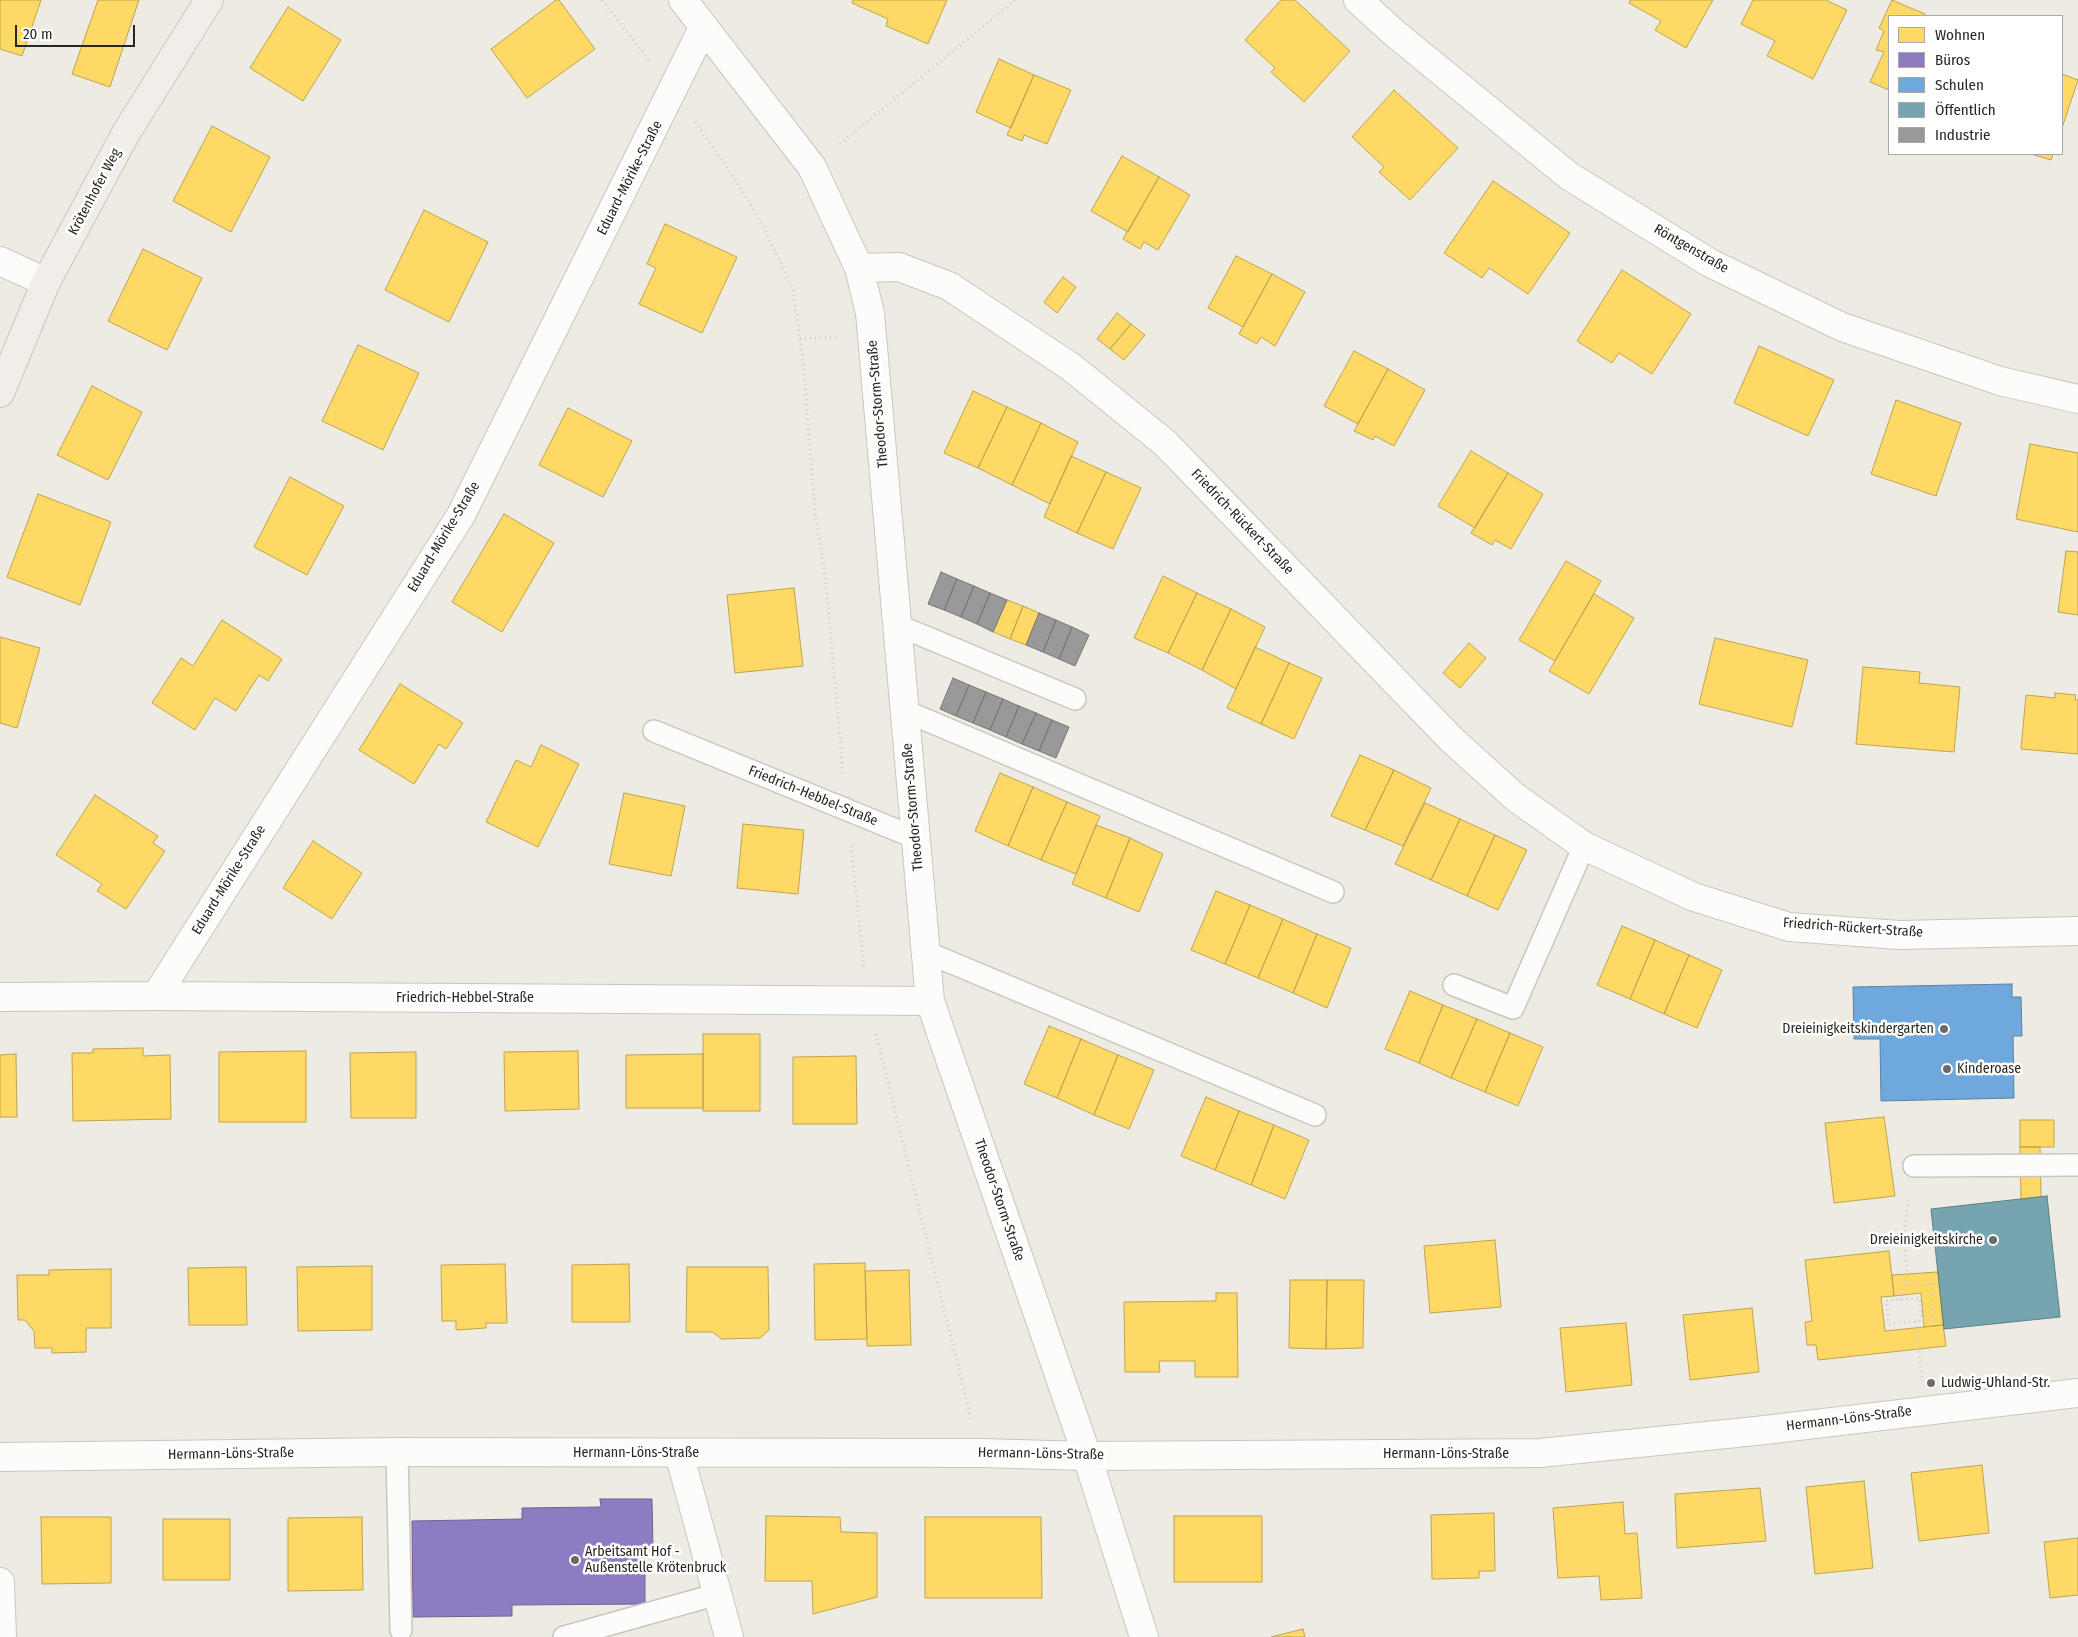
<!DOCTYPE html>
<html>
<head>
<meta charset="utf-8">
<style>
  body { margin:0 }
  #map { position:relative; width:2078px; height:1637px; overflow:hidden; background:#eeebe3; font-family:"Fira Sans Condensed",sans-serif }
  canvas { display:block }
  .legend { position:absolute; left:1888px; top:15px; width:175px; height:140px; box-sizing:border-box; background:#fff; border:1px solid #a9a8a6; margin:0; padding:6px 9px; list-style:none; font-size:15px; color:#282621 }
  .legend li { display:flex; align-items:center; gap:10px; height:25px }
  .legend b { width:25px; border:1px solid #a9a8a6 }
  .scale { position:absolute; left:15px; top:25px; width:120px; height:22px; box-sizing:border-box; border:2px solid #282621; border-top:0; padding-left:6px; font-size:15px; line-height:18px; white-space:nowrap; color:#282621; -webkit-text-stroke:4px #fff; paint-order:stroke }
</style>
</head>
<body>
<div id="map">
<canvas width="2078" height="1637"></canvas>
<ul class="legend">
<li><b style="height:14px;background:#ffd966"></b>Wohnen</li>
<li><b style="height:14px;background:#8e7cc3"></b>Büros</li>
<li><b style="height:14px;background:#6fa8dc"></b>Schulen</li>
<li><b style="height:14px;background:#76a5af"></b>Öffentlich</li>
<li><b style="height:14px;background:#999"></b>Industrie</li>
</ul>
<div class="scale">20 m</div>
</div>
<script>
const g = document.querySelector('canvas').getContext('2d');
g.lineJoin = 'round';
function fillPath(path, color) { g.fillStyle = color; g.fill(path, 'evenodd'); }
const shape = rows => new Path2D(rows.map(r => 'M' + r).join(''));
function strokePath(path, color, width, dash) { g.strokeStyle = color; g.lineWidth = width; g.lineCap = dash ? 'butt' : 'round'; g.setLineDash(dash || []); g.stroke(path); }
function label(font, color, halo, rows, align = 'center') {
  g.font = font + ' "Fira Sans Condensed",sans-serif'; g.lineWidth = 5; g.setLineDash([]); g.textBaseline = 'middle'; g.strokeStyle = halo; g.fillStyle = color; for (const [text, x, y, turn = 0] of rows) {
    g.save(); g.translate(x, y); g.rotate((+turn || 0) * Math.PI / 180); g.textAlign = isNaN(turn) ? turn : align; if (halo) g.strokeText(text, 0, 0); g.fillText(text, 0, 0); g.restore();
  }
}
const homes = shape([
  [0,0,41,0,22,56,0,49,0,0],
  [98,0,139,0,110,87,72,74,98,0],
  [556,0,559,0,595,49,527,98,491,49,556,0],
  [853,0,947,0,928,44,886,26,888,19,852,3,853,0],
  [1281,0,1295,0,1350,51,1304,102,1271,72,1275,68,1245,40,1281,0],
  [1630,0,1713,0,1686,48,1655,30,1661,21,1629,3,1630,0],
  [1753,0,1826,0,1847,10,1813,79,1767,56,1775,41,1741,24,1753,0],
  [1892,0,1925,14,1924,16,1889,16,1889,90,1870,82,1884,52,1876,50,1884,31,1879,28,1892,0],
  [288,7,341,40,303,101,250,68,288,7],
  [999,59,1034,75,1011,128,976,112,999,59],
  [2062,74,2078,80,2062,128,2062,74],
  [1034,75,1071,90,1047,144,1024,135,1022,141,1007,135,1034,75],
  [1394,90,1458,148,1410,200,1379,172,1384,167,1352,137,1394,90],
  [212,126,270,157,231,232,173,201,212,126],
  [2031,154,2053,154,2051,160,2031,154],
  [1122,156,1159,177,1128,232,1091,211,1122,156],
  [1159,177,1190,195,1158,250,1144,242,1140,249,1123,239,1159,177],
  [1493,181,1570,233,1528,294,1489,268,1482,278,1444,253,1493,181],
  [424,210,488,242,449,322,385,290,424,210],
  [665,224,737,257,702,333,639,304,656,268,647,264,665,224],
  [143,249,202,278,167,350,108,321,143,249],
  [1236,256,1272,274,1243,327,1208,308,1236,256],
  [1622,270,1691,314,1652,374,1619,353,1612,363,1577,341,1622,270],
  [1272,274,1305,292,1275,346,1261,337,1257,344,1239,334,1272,274],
  [1063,277,1076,287,1057,313,1044,302,1063,277],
  [1117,313,1131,324,1110,349,1097,339,1117,313],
  [1131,324,1145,335,1124,360,1110,349,1131,324],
  [358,345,419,373,383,450,322,421,358,345],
  [1759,346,1834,380,1808,436,1734,403,1759,346],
  [1354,351,1388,369,1358,424,1324,406,1354,351],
  [1388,369,1425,390,1394,446,1375,436,1373,440,1354,431,1388,369],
  [92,386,142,412,108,480,57,455,92,386],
  [973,391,1007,407,978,468,944,453,973,391],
  [1896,400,1961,423,1936,496,1871,474,1896,400],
  [1007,407,1041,423,1012,485,978,468,1007,407],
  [568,408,632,441,603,497,539,465,568,408],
  [1041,423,1078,442,1050,504,1012,485,1041,423],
  [2030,444,2078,453,2078,532,2016,519,2030,444],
  [1471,451,1508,473,1475,528,1438,506,1471,451],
  [1071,456,1106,472,1077,533,1044,517,1071,456],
  [1106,472,1141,488,1113,549,1077,533,1106,472],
  [1508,473,1543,494,1511,549,1495,540,1492,545,1471,533,1508,473],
  [290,477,344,506,307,575,254,547,290,477],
  [38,494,111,522,80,605,7,577,38,494],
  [504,514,554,543,502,632,452,602,504,514],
  [2066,551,2078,552,2078,615,2058,612,2066,551],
  [1566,561,1601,581,1555,661,1519,640,1566,561],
  [1163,576,1197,593,1168,653,1134,638,1163,576],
  [794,588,803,666,735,673,727,595,794,588],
  [1197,593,1231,609,1202,670,1168,653,1197,593],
  [1594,594,1634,618,1589,694,1549,671,1594,594],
  [1007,600,1023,606,1010,639,993,632,1007,600],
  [1023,606,1039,613,1026,645,1010,639,1023,606],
  [1231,609,1265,627,1236,689,1202,670,1231,609],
  [222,620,282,659,268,681,259,675,236,711,215,698,195,730,152,703,181,658,193,666,222,620],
  [0,637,40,648,17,728,0,723,0,637],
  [1715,638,1808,660,1792,727,1699,704,1715,638],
  [1469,643,1486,658,1460,688,1443,673,1469,643],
  [1255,647,1289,663,1261,724,1227,708,1255,647],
  [1289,663,1322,678,1294,739,1261,724,1289,663],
  [1863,667,1920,672,1919,683,1960,687,1954,752,1856,744,1863,667],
  [400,684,463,723,446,749,439,744,414,784,359,750,400,684],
  [2055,693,2076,695,2075,700,2078,700,2078,754,2021,749,2026,695,2055,698,2055,693],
  [541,745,579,764,538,847,486,822,516,760,531,767,541,745],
  [1360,755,1394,770,1365,830,1331,816,1360,755],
  [1394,770,1431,788,1403,846,1365,830,1394,770],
  [1000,773,1033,787,1008,846,975,831,1000,773],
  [1033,787,1067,802,1041,860,1008,846,1033,787],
  [624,793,685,806,671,876,609,864,624,793],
  [95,795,158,836,153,843,165,851,126,909,97,891,102,884,56,855,95,795],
  [1067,802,1100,816,1076,874,1041,860,1067,802],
  [1425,803,1460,819,1431,880,1395,864,1425,803],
  [1460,819,1495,835,1467,896,1431,880,1460,819],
  [743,824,804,830,798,894,737,888,743,824],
  [1096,825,1130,838,1106,898,1072,884,1096,825],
  [1495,835,1527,850,1498,910,1467,896,1495,835],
  [1130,838,1163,854,1139,912,1106,898,1130,838],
  [313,841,362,873,332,919,283,888,313,841],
  [1216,891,1250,905,1225,964,1191,950,1216,891],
  [1250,905,1283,919,1258,978,1225,964,1250,905],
  [1283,919,1317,934,1293,993,1258,978,1283,919],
  [1622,926,1655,940,1630,999,1597,985,1622,926],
  [1317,934,1351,948,1327,1008,1293,993,1317,934],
  [1655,940,1689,955,1664,1014,1630,999,1655,940],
  [1689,955,1722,970,1697,1028,1664,1014,1689,955],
  [1410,991,1443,1005,1419,1063,1385,1049,1410,991],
  [1443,1005,1477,1019,1451,1078,1419,1063,1443,1005],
  [1477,1019,1510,1033,1485,1092,1451,1078,1477,1019],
  [1049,1026,1081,1039,1057,1098,1024,1084,1049,1026],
  [1510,1033,1543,1047,1518,1106,1485,1092,1510,1033],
  [703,1034,760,1034,760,1111,703,1111,703,1034],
  [1081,1039,1118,1055,1094,1115,1057,1098,1081,1039],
  [143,1048,143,1056,170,1055,171,1119,73,1121,72,1053,93,1053,93,1049,143,1048],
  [306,1051,306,1122,219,1122,219,1052,306,1051],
  [578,1051,579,1109,505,1111,504,1052,578,1051],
  [416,1052,416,1118,351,1118,350,1053,416,1052],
  [16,1054,17,1117,0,1117,0,1055,16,1054],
  [703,1054,703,1108,626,1108,626,1055,703,1054],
  [1118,1055,1154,1070,1129,1129,1094,1115,1118,1055],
  [856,1056,857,1124,793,1124,793,1057,856,1056],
  [1206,1097,1239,1111,1215,1170,1181,1156,1206,1097],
  [1239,1111,1274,1125,1251,1185,1215,1170,1239,1111],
  [1884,1117,1895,1196,1834,1203,1825,1123,1884,1117],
  [2020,1120,2054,1120,2054,1147,2020,1147,2020,1120],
  [1274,1125,1309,1140,1285,1199,1251,1185,1274,1125],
  [2020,1147,2040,1147,2041,1197,2021,1199,2020,1147],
  [1495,1240,1501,1307,1430,1313,1424,1246,1495,1240],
  [1889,1251,1894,1296,1881,1297,1885,1331,1943,1325,1946,1346,1818,1360,1816,1345,1807,1345,1805,1322,1812,1321,1805,1260,1889,1251],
  [865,1263,867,1339,815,1340,814,1264,865,1263],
  [505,1264,507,1323,486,1323,486,1328,456,1330,456,1321,442,1321,441,1265,505,1264],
  [629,1264,630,1322,572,1322,572,1265,629,1264],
  [372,1266,372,1330,298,1331,297,1267,372,1266],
  [246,1267,247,1325,189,1325,188,1268,246,1267],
  [687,1267,768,1267,769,1330,760,1338,721,1339,713,1332,686,1332,687,1267],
  [111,1269,111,1328,86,1328,86,1352,52,1353,52,1348,35,1348,34,1331,25,1320,18,1320,17,1275,49,1275,49,1270,111,1269],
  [909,1270,911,1345,867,1346,865,1271,909,1270],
  [1938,1272,1943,1325,1924,1327,1921,1293,1894,1296,1892,1275,1938,1272],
  [1290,1280,1327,1280,1326,1349,1289,1348,1290,1280],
  [1327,1280,1364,1280,1363,1348,1326,1349,1327,1280],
  [1216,1293,1237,1293,1238,1377,1195,1377,1195,1361,1159,1361,1160,1372,1125,1372,1124,1302,1216,1301,1216,1293],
  [1752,1308,1759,1372,1690,1380,1683,1315,1752,1308],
  [1626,1323,1632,1385,1566,1392,1560,1328,1626,1323],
  [1982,1465,1989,1533,1919,1541,1911,1473,1982,1465],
  [1864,1481,1873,1568,1815,1574,1806,1487,1864,1481],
  [1760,1488,1766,1541,1677,1548,1675,1494,1760,1488],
  [1623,1502,1625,1534,1637,1533,1642,1598,1601,1600,1599,1576,1558,1578,1553,1508,1623,1502],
  [1494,1513,1495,1571,1479,1571,1479,1578,1432,1579,1431,1515,1494,1513],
  [766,1516,840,1517,841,1532,877,1533,877,1597,813,1614,812,1581,765,1581,766,1516],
  [1174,1516,1262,1516,1262,1582,1174,1582,1174,1516],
  [41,1517,111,1517,111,1583,42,1584,41,1517],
  [362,1517,363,1590,288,1591,288,1518,362,1517],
  [925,1517,1041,1517,1042,1598,925,1598,925,1517],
  [163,1519,230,1519,230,1580,163,1580,163,1519],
  [2078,1538,2078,1595,2050,1598,2044,1542,2078,1538],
  [1303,1629,1305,1637,1271,1637,1303,1629]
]);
fillPath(homes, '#ffd966');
strokePath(homes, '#bea351', 1);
const offices = shape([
  [600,1499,652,1499,653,1550,645,1550,645,1604,512,1605,512,1616,413,1617,412,1521,522,1519,522,1508,601,1507,600,1499]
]);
fillPath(offices, '#8e7cc3');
strokePath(offices, '#6f6292', 1);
const schools = shape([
  [2012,984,2012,997,2021,997,2022,1036,2013,1036,2014,1098,1881,1101,1880,1039,1854,1039,1853,987,2012,984]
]);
fillPath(schools, '#6fa8dc');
strokePath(schools, '#5a81a4', 1);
const public = shape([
  [2047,1196,2060,1317,1944,1329,1931,1209,2047,1196]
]);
fillPath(public, '#76a5af');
strokePath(public, '#5f7f84', 1);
const industry = shape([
  [941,572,957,579,944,610,928,604,941,572],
  [957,579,974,586,961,617,944,610,957,579],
  [974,586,990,593,977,624,961,617,974,586],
  [990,593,1007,600,993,632,977,624,990,593],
  [1039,613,1056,620,1043,652,1026,645,1039,613],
  [1056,620,1072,627,1059,659,1043,652,1056,620],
  [1072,627,1089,635,1075,666,1059,659,1072,627],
  [953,678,969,685,956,716,940,709,953,678],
  [969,685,986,692,973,723,956,716,969,685],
  [986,692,1003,699,990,730,973,723,986,692],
  [1003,699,1019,706,1006,737,990,730,1003,699],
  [1019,706,1036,713,1022,744,1006,737,1019,706],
  [1036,713,1052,720,1039,751,1022,744,1036,713],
  [1052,720,1069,727,1056,758,1039,751,1052,720]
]);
fillPath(industry, '#999');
strokePath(industry, '#777675', 1);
const lane = shape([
  [897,625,1075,699],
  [905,711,1333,892],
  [654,731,916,838],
  [926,952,1315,1115],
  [1454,985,1513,1008,1584,846],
  [1914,1166,2078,1165],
  [397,1452,401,1630],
  [564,1637,718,1594]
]);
const street = shape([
  [683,0,812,167,859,268,870,313,930,1001,1087,1456,1144,1637],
  [1358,0,1393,32,1569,176,1710,263,1842,327,2000,381,2078,399],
  [0,261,46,282],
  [859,268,899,267,949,286,1071,367,1165,443,1451,739,1515,797,1584,846,1694,897,1789,927,1899,935,2078,931],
  [156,996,461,515,703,28],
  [0,997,156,996,930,1001],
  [679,1453,729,1637],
  [0,1457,397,1452,980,1453,1087,1456,1540,1453,1756,1431,2078,1393],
  [0,1582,2,1637]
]);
const secondary = shape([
  [0,393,46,282,126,133,209,0]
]);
strokePath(lane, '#c9c6c1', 24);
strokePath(street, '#c9c6c1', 30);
strokePath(secondary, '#c9c6c1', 30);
strokePath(shape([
  [602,0,649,60],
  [695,122,735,179,763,226,793,289,803,359,815,512,826,583,843,773],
  [840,144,1015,0],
  [800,339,837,337],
  [851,846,864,967],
  [876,1034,971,1419],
  [1908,1286,1904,1235,1909,1197],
  [1900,1300,1899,1287,1931,1284,1934,1319,1915,1321,1922,1377],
  [1915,1321,1889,1324,1886,1301,1919,1298,1922,1321]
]), '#cdccca', 3, [1, 4]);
strokePath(lane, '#fcfcfb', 21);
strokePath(street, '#fcfcfb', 28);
strokePath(secondary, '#f1eee9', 28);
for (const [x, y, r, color] of [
  [1944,1029,5,"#6d6b65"],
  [1947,1069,5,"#6d6b65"],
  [1993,1240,5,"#6d6b65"],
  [1931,1383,5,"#6d6b65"],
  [575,1560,5,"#6d6b65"]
]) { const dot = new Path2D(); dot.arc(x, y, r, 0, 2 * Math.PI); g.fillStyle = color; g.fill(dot); strokePath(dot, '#fff', 2); }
label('14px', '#282621', '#fff', [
  ["Eduard-Mörike-Straße",630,178,-63],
  ["Krötenhofer Weg",95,192,-62],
  ["Röntgenstraße",1691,249,30],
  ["Theodor-Storm-Straße",878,404,-95],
  ["Friedrich-Rückert-Straße",1242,522,46],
  ["Eduard-Mörike-Straße",444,537,-59],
  ["Friedrich-Hebbel-Straße",813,796,22],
  ["Theodor-Storm-Straße",913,807,-95],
  ["Eduard-Mörike-Straße",229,880,-58],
  ["Friedrich-Rückert-Straße",1853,928,4],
  ["Friedrich-Hebbel-Straße",465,998],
  ["Theodor-Storm-Straße",999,1200,71],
  ["Hermann-Löns-Straße",1849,1419,-7],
  ["Hermann-Löns-Straße",636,1453],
  ["Hermann-Löns-Straße",231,1454,-1],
  ["Hermann-Löns-Straße",1041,1454,1],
  ["Hermann-Löns-Straße",1446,1454]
]);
label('14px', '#282621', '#fff', [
  ["Dreieinigkeitskindergarten",1934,1029,"right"],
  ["Kinderoase",1957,1069],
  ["Dreieinigkeitskirche",1983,1240,"right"],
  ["Ludwig-Uhland-Str.",1941,1383],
  ["Arbeitsamt Hof -",585,1552],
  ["Außenstelle Krötenbruck",585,1568]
], 'left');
</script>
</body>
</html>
